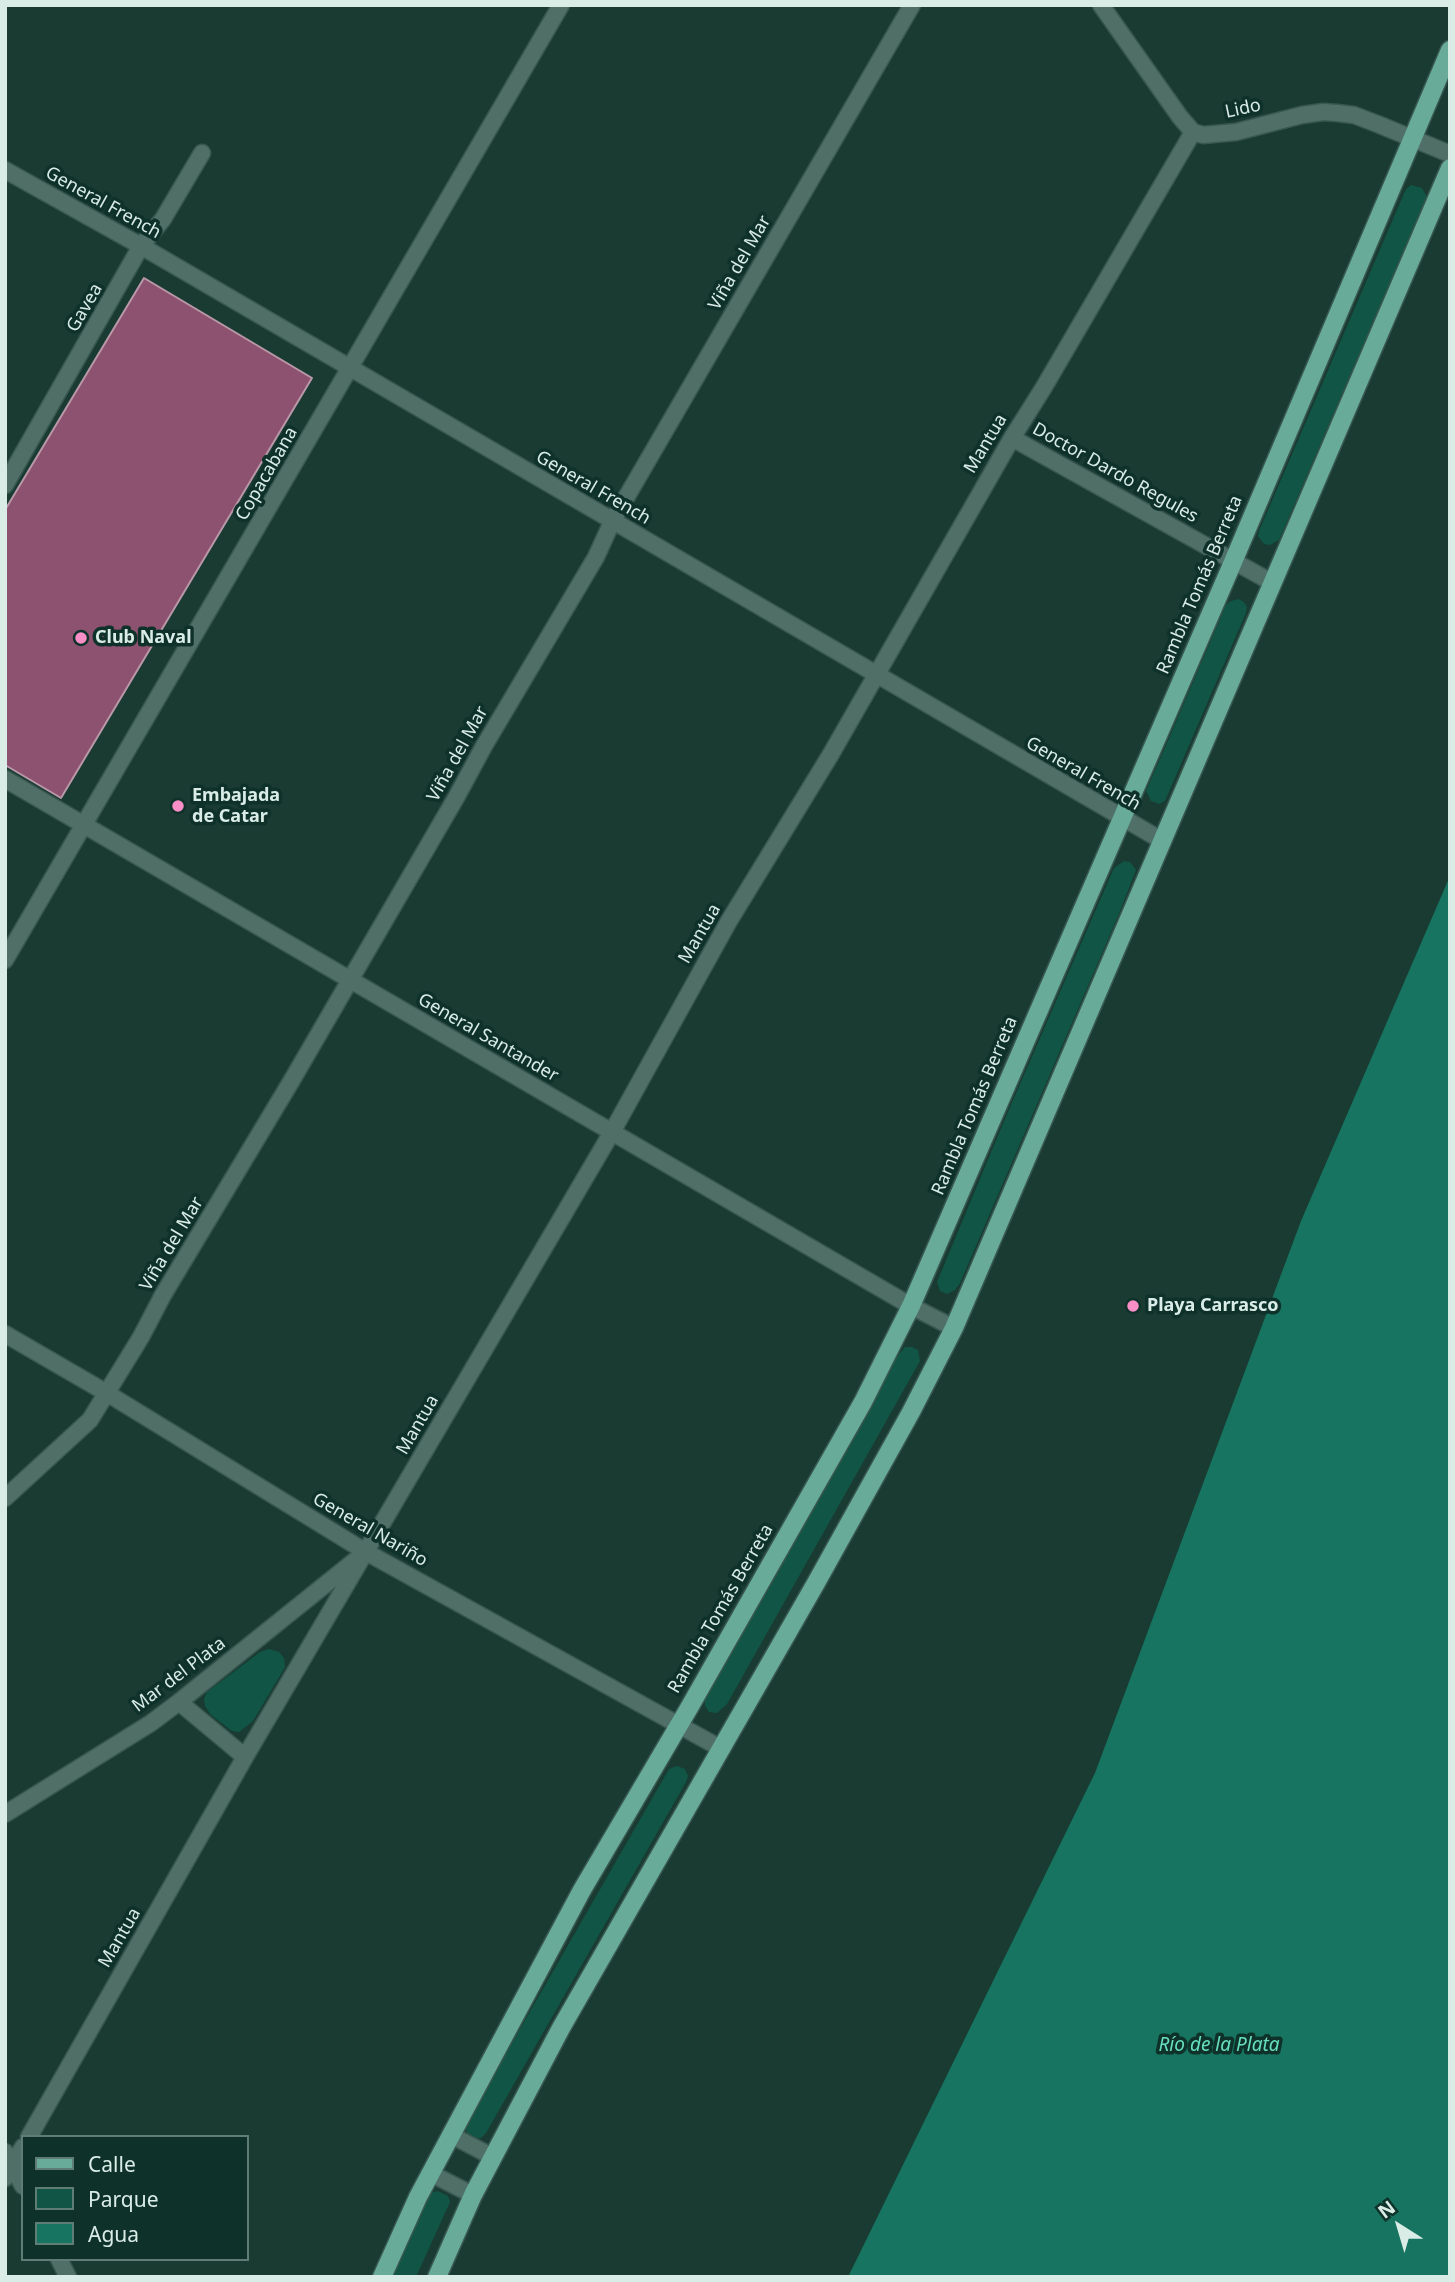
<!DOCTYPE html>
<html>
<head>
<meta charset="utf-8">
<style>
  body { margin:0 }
  #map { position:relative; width:1455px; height:2282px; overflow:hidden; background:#193b32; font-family:"Noto Sans",sans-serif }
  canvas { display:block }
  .frame { position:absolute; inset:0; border:7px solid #d9ece6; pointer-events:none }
  .legend { position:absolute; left:21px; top:2135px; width:228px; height:126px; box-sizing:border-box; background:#0e3129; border:2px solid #5f7c75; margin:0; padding:9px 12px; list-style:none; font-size:21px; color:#d9ece6 }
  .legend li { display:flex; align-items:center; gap:14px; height:35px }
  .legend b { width:35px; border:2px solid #5f7c75 }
  .north { position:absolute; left:1364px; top:2191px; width:70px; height:70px; -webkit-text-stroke:5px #0e3129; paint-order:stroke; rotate:323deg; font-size:19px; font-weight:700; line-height:28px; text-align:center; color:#d9ece6 }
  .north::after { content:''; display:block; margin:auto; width:24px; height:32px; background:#d9ece6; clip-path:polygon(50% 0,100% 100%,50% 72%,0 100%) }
</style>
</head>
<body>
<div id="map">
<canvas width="1455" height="2282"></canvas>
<div class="frame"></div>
<ul class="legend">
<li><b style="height:9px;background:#67ab98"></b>Calle</li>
<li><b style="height:19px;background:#115546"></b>Parque</li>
<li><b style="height:19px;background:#177460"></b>Agua</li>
</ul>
<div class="north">N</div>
</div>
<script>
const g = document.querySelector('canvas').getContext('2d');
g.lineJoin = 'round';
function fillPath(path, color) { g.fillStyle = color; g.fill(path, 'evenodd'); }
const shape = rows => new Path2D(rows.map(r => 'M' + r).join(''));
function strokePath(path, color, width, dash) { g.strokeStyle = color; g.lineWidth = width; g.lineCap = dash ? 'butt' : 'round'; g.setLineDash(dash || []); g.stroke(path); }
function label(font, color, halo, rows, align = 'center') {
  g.font = font + ' "Noto Sans",sans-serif'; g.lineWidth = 7; g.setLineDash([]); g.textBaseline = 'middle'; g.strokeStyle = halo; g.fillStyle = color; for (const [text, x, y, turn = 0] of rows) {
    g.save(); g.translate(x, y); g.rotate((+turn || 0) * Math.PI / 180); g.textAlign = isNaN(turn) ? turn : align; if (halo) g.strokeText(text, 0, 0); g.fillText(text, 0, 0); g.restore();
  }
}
fillPath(shape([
  [1411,185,1422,188,1427,197,1279,540,1270,545,1264,544,1258,536,1259,531,1406,189],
  [1238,599,1244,602,1247,607,1246,613,1165,801,1159,804,1151,801,1146,791,1173,729,1226,605,1231,601],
  [1124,861,1130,862,1136,870,1118,916,960,1283,955,1290,947,1294,940,1291,937,1282,1007,1114,1114,868],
  [905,1347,912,1347,918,1350,920,1361,727,1704,717,1713,709,1712,705,1706,705,1699,796,1540,895,1359],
  [269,1649,279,1652,284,1658,285,1667,253,1721,239,1732,232,1731,211,1715,205,1706,204,1699,207,1692,260,1652],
  [677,1766,685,1769,688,1776,686,1782,486,2133,481,2138,471,2138,465,2129,467,2123,485,2090,669,1769],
  [438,2191,448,2196,450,2202,416,2277,391,2277,427,2197,433,2192]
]), '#115546');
fillPath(shape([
  [1450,876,1450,2277,848,2277,1095,1773,1301,1221]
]), '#177460');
const building = shape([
  [144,278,312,378,61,798,5,765,5,510,144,278]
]);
fillPath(building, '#8e5271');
strokePath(building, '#b998a8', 2);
const street = shape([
  [1101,5,1180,117,1193,132,1203,135,1236,132,1302,115,1323,112,1337,113,1354,115,1380,125,1450,154],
  [5,170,141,246,1161,840],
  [1012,438,1273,583],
  [5,485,141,246,163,219,202,153],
  [5,779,911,1306,954,1328],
  [5,960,561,5],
  [5,1334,105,1392,366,1552,722,1749],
  [5,1498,90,1420,141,1337,163,1295,292,1080,457,796,484,746,596,557,612,522,912,5],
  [245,1757,612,1132,729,921,831,754,1012,438,1044,387,1193,132],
  [5,1814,151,1723,179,1702,357,1559],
  [451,2135,493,2157],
  [29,2137,245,1757,179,1702],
  [5,2152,23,2186],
  [430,2173,473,2195],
  [5,2178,23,2147],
  [59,2259,68,2277]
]);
const primary = shape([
  [382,2277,418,2197,582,1890,689,1708,863,1402,911,1306,1233,562,1450,50],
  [437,2277,473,2195,561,2028,816,1583,911,1412,954,1328,1450,168]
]);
strokePath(street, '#38574f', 19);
strokePath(primary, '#38574f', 21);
strokePath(street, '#507067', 16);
strokePath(primary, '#67ab98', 18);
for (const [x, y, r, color] of [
  [81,638,7,"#fa8fc7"],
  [178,806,7,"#fa8fc7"],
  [1133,1306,7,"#fa8fc7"]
]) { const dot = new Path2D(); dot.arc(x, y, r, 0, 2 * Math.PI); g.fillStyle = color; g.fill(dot); strokePath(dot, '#0e3129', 2.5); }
label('18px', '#d9ece6', '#0e3129', [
  ["Lido",1243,109,-12],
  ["General French",103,203,29],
  ["Viña del Mar",740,263,-60],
  ["Gavea",85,308,-60],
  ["Mantua",986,444,-59],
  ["Doctor Dardo Regules",1115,473,29],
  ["Copacabana",267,474,-60],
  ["General French",593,488,30],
  ["Rambla Tomás Berreta",1200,585,-67],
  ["Viña del Mar",458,754,-61],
  ["General French",1083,774,30],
  ["Mantua",700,934,-60],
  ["General Santander",488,1038,30],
  ["Rambla Tomás Berreta",975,1106,-67],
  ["Viña del Mar",172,1244,-59],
  ["Mantua",418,1425,-60],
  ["General Nariño",370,1530,30],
  ["Rambla Tomás Berreta",721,1609,-60],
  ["Mar del Plata",179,1675,-37],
  ["Mantua",120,1938,-60]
]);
label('bold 18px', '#d9ece6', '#0e3129', [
  ["Club Naval",95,638],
  ["Embajada",192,796],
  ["de Catar",192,817],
  ["Playa Carrasco",1147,1306]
], 'left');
label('italic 19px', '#66dfc0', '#0e3129', [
  ["Río de la Plata",1219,2046]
]);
</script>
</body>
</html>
